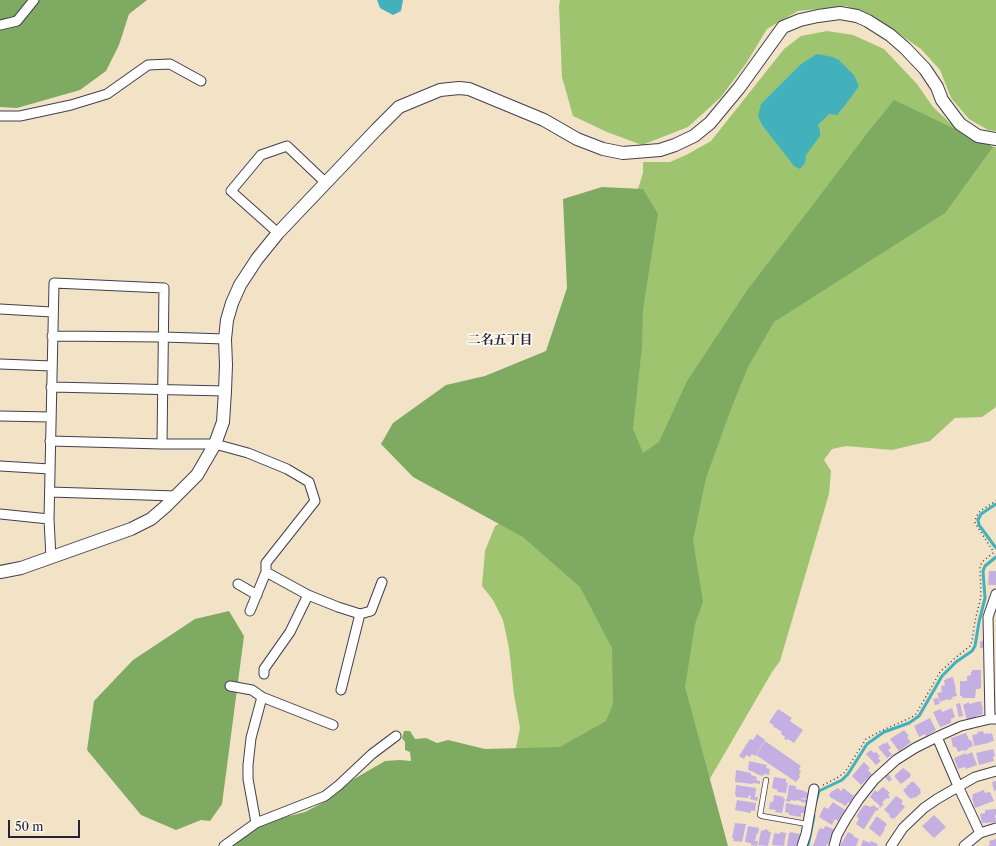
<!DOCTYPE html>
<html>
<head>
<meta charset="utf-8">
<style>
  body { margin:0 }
  #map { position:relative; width:996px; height:846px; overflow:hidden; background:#f2e3c7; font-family:"Libre Caslon Text",serif }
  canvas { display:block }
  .scale { position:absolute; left:8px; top:820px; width:72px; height:18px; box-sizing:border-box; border:2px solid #22223b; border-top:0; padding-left:5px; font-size:12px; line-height:14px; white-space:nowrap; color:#22223b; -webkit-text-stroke:3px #fbf7ec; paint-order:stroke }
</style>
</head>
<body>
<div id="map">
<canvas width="996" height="846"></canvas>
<div class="scale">50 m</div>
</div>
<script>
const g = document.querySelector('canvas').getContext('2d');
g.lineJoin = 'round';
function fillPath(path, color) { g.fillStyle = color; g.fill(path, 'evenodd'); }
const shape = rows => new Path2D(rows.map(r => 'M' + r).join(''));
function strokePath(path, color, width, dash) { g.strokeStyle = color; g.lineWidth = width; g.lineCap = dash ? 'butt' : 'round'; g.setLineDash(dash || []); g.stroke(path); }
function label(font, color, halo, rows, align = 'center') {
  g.font = font + ' "Libre Caslon Text","Noto Serif JP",serif'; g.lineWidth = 4; g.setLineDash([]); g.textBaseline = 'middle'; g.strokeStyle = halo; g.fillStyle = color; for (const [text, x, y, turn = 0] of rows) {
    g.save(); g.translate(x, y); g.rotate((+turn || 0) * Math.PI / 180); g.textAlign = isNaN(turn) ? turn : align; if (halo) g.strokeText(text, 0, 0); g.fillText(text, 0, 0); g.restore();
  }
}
fillPath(shape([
  [560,0,996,0,996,131,988,130,969,119,951,98,940,70,921,49,875,17,846,6,798,11,767,29,747,62,721,97,688,127,642,145,607,132,573,116,562,77,559,6],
  [827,31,853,35,884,49,917,84,933,107,950,123,993,147,996,147,996,407,982,417,955,418,930,441,892,450,846,446,832,449,824,460,831,471,829,494,780,661,772,672,690,813,510,776,520,728,514,695,509,648,503,620,493,600,482,586,485,551,495,526,515,515,634,202,643,173,643,162,670,162,686,155,711,141,784,49,801,36]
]), '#9ec46f');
fillPath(shape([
  [0,0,147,0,129,14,119,45,106,71,80,90,17,108,0,107],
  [894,100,993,147,945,213,774,322,748,367,731,409,706,478,693,540,703,602,695,624,685,687,728,846,233,846,232,845,258,826,282,818,305,812,330,799,354,779,385,761,400,760,411,761,410,752,405,750,405,742,402,738,404,731,410,731,415,739,426,738,437,743,448,740,485,749,560,747,606,721,613,704,612,648,580,587,523,537,413,477,381,444,393,423,446,385,485,376,546,351,567,288,563,199,602,187,643,189,658,214,643,309,642,346,633,429,643,453,659,442,687,381,748,289,812,206,865,136],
  [229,611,244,636,222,804,210,821,201,820,176,830,141,815,87,750,94,701,133,660,195,619]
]), '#7eaa62');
fillPath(shape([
  [377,0,403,0,401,11,393,15,380,8],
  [817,54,833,57,839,60,854,75,859,86,846,104,837,115,829,114,818,125,820,131,820,136,806,155,805,163,800,169,794,166,780,148,762,125,758,116,761,104,801,64]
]), '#42b1bc');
strokePath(shape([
  [996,504,981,514,978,520,979,525,996,548],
  [816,801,819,791,842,780,848,774,867,744,884,732,909,723,919,716,942,676,956,662,972,651,975,646,979,622,985,598,983,571,985,566,996,557],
  [808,846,814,816]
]), '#42b1bc', 3);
fillPath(shape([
  [989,571,996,571,996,585,988,585],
  [980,641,983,641,983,648,980,648],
  [972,670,981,670,981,688,980,688,980,689,976,689,975,698,962,698,962,696,960,696,960,681,967,681,967,676,971,675,971,672,972,672],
  [953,677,956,689,955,689,957,696,952,697,953,699,948,700,948,699,940,702,937,693,942,692,941,686,945,685,944,680,946,680,946,679],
  [938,698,940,704,935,705,933,699],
  [981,701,983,711,982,711,983,714,976,716,976,718,967,720,963,705,969,702,969,704],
  [960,703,963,716,959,717,956,704],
  [952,708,955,717,951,719,951,723,940,727,933,712,941,709,942,712],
  [778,709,792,718,790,721,803,730,794,743,788,739,787,740,784,739,785,737,781,734,782,732,776,728,773,727,774,726,769,722],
  [930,718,936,730,926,736,925,734,919,737,914,726],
  [904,730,909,736,907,737,911,742,899,751,890,739],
  [983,731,984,734,988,733,988,734,992,733,994,741,989,742,989,743,974,746,972,735,978,734,977,732],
  [966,733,969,740,971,740,973,746,968,748,969,749,964,751,963,750,958,752,956,747,953,747,951,738],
  [757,734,765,740,755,756,752,754,750,757,746,755,744,759,739,756,750,739,753,740],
  [765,741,801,766,799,769,801,771,799,775,800,777,796,782,756,755],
  [887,742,891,748,888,750,892,755,887,758,878,747,884,743,885,744],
  [993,749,995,756,993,757,994,761,979,765,976,753],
  [871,750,874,753,876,752,880,756,878,758,881,761,876,765,866,754],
  [972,752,977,765,966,769,965,767,958,769,954,758,966,753,966,755],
  [749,761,767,765,766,768,770,769,769,775,764,774,763,776,756,774,756,773,748,770],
  [864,762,870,768,868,770,872,774,861,785,852,776],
  [903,768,911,774,910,777,901,784,894,776],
  [736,770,751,773,751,775,757,777,756,780,760,781,760,784,753,783,753,784,735,782],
  [888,774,892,779,889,782,885,777],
  [774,777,786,779,786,783,788,783,786,793,777,792,778,790,772,788],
  [996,781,996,790,994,791,992,782],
  [911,782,914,782,921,790,920,791,921,793,915,798,914,797,911,799,909,797,908,797,903,790,907,787,906,786,908,785,909,785],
  [736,785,756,788,755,797,758,797,757,801,750,799,751,796,749,795,748,798,736,797,736,795,735,795],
  [789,785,796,786,796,789,805,791,805,792,808,793,808,796,807,796,806,799,802,798,801,799,807,800,807,803,801,802,801,801,796,800,796,801,791,800,790,802,786,801,786,799,787,799],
  [883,787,890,793,888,795,890,797,888,799,886,798,882,803,884,804,880,808,879,807,880,806,870,797,875,790,877,792],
  [838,788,841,791,843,788,854,796,850,803,848,802,846,806,830,797,829,795,832,791,833,791],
  [984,790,985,793,990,792,994,801,975,808,972,798,973,798,972,795,973,795,973,794],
  [774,795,784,797,783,799,785,799,782,813,775,812,776,810,769,809,770,802,773,802],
  [896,796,902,800,903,802,901,803,905,807,894,819,893,818,892,819,889,816,890,815,884,810],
  [737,800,756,803,755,811,751,810,751,813,735,810],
  [833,802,845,810,838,821,835,819,832,825,819,817,824,807,828,809],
  [786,803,802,806,804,807,804,806,807,806,805,813,801,813,801,817,789,815,789,813,785,812],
  [864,805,865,806,866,805,870,807,871,806,872,807,873,805,879,809,877,811,876,810,864,829,863,829,856,824,859,819,857,817,857,815],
  [996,809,996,815,995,815,996,822,982,823,980,814,985,813,985,810],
  [934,815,946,827,934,838,922,826],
  [876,817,878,817,887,824,884,829,885,829,880,837,869,828],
  [735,823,746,824,742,842,733,841,734,838,732,838],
  [748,826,759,828,758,834,757,833,755,841,758,841,757,846,751,845,751,843,745,842],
  [825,826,834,829,828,844,827,844,826,846,813,846,819,829,820,829,820,828,824,829],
  [765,829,768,830,769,832,771,832,768,846,758,845,761,831,765,830],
  [780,832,786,833,784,846,772,845,774,834,775,833,780,834],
  [790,832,800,834,798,844,797,844,796,846,787,846,789,833,790,833],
  [848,832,854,835,853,836,859,839,856,846,840,846],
  [996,839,996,846,987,846,990,845,989,841],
  [863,840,870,843,871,841,878,844,877,846,861,846]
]), '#c4afe3');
const service = shape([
  [766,780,760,815,762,816,807,824]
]);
const minor = shape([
  [0,25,17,21,34,0],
  [0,116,20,116,71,105,107,94,148,65,170,64,201,81],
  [278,233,231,191,261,155,287,146,326,183],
  [0,309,52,312],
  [52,336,163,337,225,339],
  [0,364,52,366],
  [51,387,225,391],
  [0,416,51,417],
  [50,441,162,444,215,444,248,453,287,469,309,482,315,501,266,563,266,572],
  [0,466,50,469],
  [50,492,176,496],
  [0,514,49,519],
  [51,558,49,519,54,283,164,288,162,444],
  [238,584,257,595],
  [250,611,266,572,308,595,338,607,360,614,341,690],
  [360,614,371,611,382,582],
  [264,674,264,669,290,632,308,595],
  [230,686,252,690,262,697,333,725],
  [990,719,988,617,996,594],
  [937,737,958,786,980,833],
  [256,823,325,796,339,785,372,754,396,736],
  [224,846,256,823,248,779,248,765,251,738,262,697],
  [802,846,806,834,814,789],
  [834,846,837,835,846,819,859,799,874,780,896,760,915,748,937,737,961,726,990,719,996,719],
  [891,846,903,828,924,808,937,799,975,777,996,771],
  [964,846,980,833,996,828]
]);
const tertiary = shape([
  [0,572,21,568,131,529,151,519,165,507,197,475,215,444,223,422,225,391,226,365,225,339,227,320,232,303,240,285,257,259,278,233,377,129,399,107,440,90,459,88,469,89,544,120,577,139,603,149,623,153,660,150,675,145,694,136,710,123,739,88,783,27,800,20,818,16,840,13,857,16,868,21,890,35,905,48,925,69,937,87,942,100,960,124,978,136,996,139]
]);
strokePath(service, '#413f50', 6);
strokePath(minor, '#413f50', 11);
strokePath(tertiary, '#413f50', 14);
strokePath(shape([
  [823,785,837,778,845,772,866,739,881,731,912,717,916,714,940,672,955,658,970,646,972,641,975,621,981,597,980,567,982,562,993,553,993,551,975,523,976,517,980,511,996,501]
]), '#413f50', 1.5, [1, 3]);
strokePath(service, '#fff', 4.5);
strokePath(minor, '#fff', 9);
strokePath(tertiary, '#fff', 12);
label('bold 13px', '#22223b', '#fbf7ec', [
  ["二名五丁目",500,340]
]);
</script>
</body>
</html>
